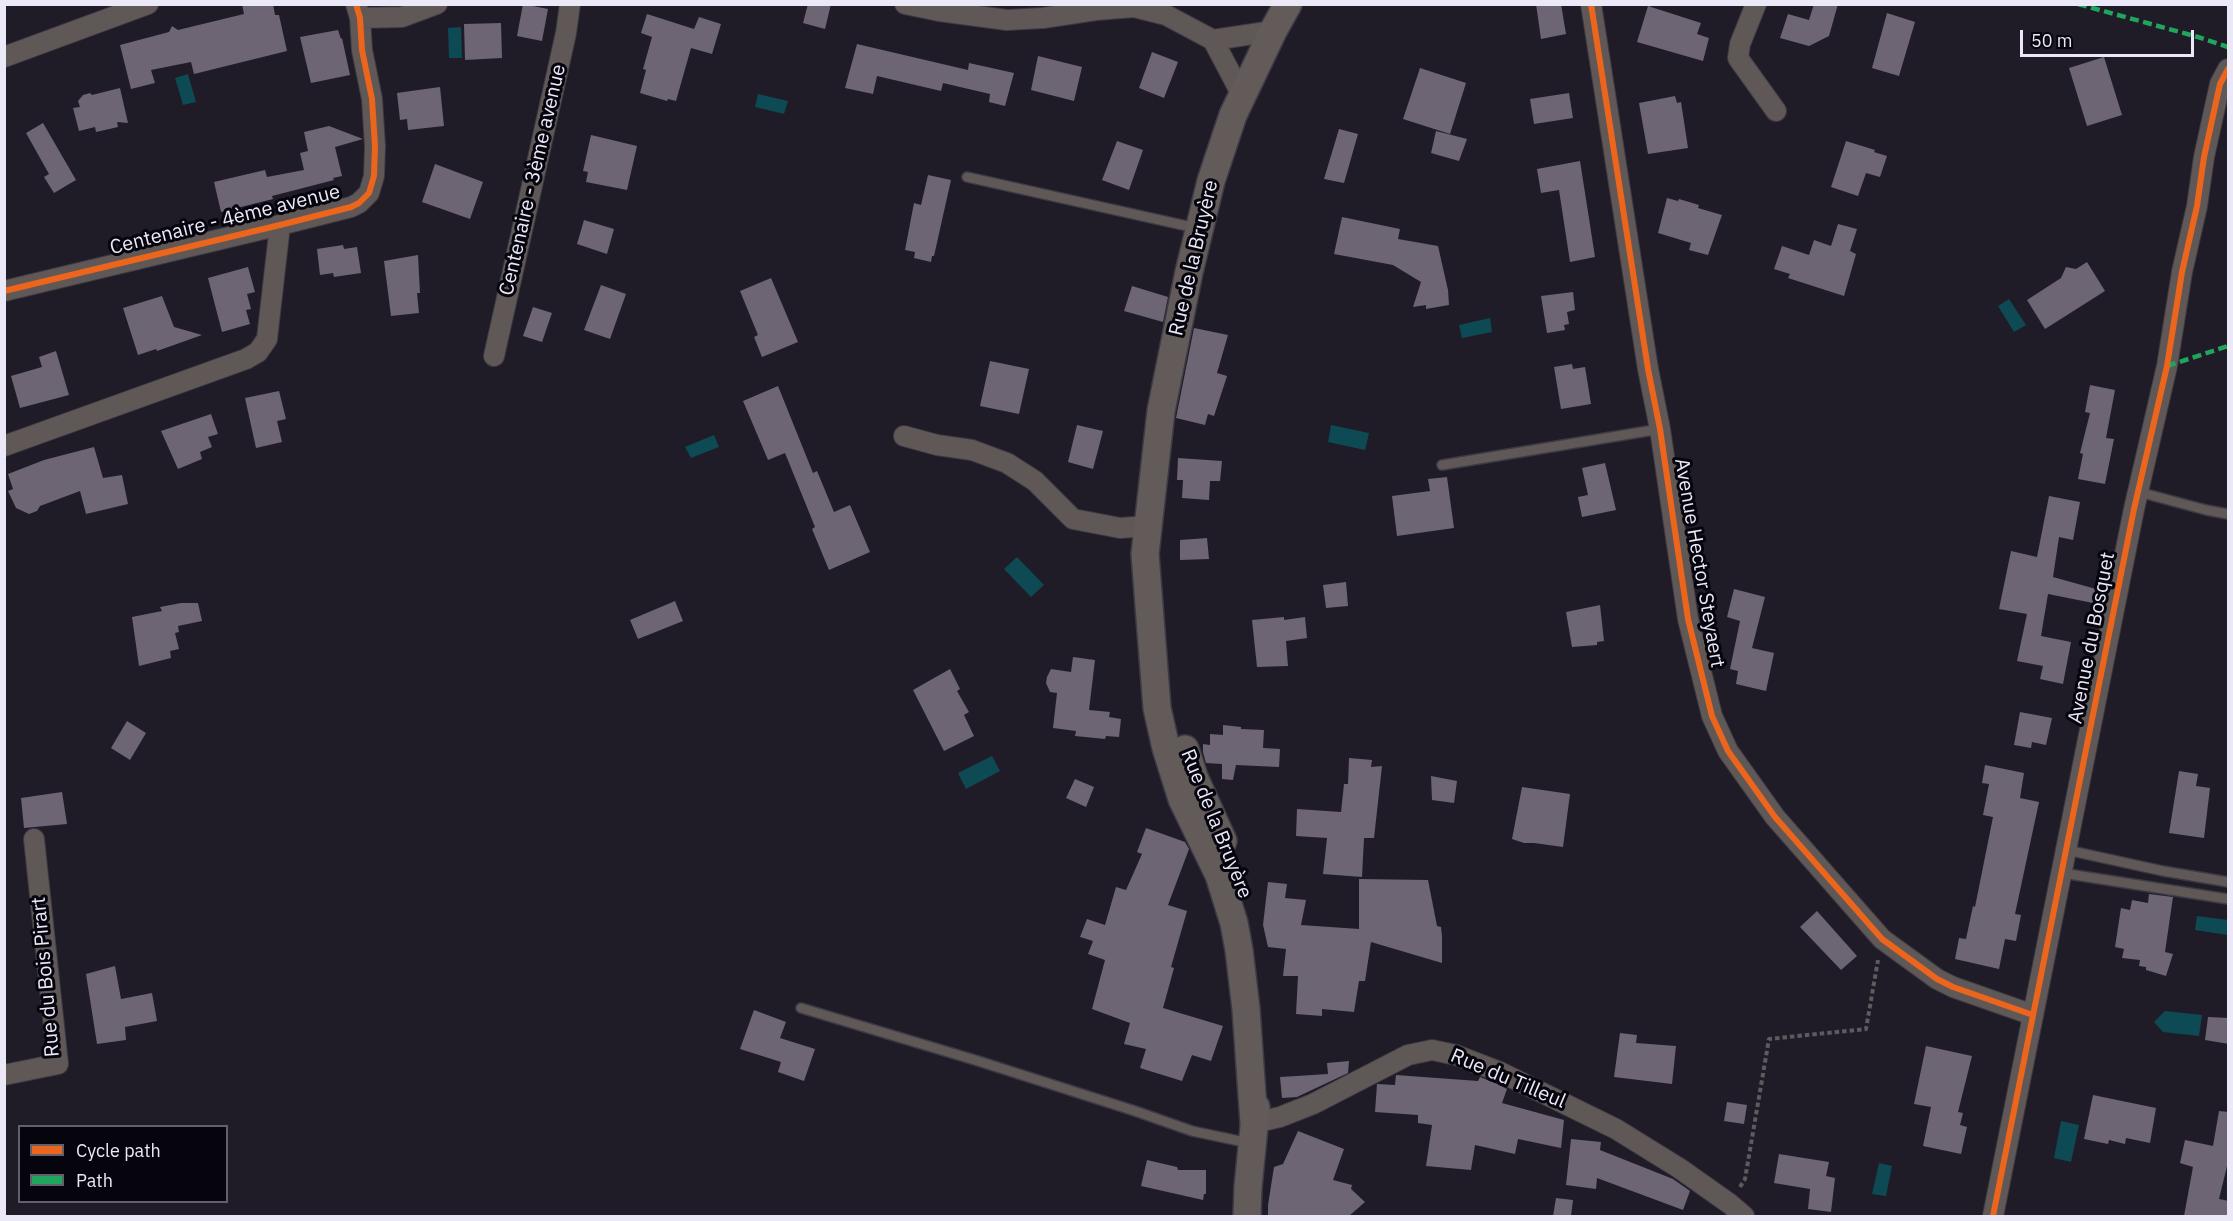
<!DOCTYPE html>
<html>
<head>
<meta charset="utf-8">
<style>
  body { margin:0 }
  #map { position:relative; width:2233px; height:1221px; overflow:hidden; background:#1f1c28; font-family:"IBM Plex Sans",sans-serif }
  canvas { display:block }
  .frame { position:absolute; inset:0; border:6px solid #ebe9f7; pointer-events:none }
  .legend { position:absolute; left:18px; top:1125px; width:210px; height:78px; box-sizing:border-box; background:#06050d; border:2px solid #62606b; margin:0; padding:8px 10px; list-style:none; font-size:18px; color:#ebe9f7 }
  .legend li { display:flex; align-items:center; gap:12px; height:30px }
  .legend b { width:30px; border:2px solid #62606b }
  .scale { position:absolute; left:2020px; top:30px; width:174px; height:27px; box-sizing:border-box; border:3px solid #ebe9f7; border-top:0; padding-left:8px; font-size:18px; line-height:21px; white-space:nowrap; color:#ebe9f7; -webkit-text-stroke:4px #06050d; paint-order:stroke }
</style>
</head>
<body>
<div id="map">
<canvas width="2233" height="1221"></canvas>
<div class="frame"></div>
<ul class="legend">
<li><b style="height:8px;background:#eb651d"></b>Cycle path</li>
<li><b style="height:8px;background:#20a55d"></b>Path</li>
</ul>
<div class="scale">50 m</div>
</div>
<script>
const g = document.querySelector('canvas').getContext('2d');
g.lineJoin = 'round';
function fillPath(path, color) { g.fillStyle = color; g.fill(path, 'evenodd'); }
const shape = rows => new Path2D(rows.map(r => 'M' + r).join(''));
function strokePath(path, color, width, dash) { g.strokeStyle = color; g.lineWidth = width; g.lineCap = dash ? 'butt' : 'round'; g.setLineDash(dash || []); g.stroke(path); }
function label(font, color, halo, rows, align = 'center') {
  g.font = font + ' "IBM Plex Sans",sans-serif'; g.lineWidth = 6; g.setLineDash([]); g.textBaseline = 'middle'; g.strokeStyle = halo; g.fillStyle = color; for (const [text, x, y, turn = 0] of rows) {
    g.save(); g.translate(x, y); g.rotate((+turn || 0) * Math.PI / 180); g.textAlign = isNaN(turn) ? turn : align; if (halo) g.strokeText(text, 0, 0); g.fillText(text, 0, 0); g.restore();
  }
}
fillPath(shape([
  [461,27,462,58,449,58,448,28],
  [188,74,196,102,183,105,175,78],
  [758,94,788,101,784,114,755,107],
  [2009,299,2026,325,2014,332,1998,306],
  [1490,318,1492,332,1462,338,1459,325],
  [1331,425,1369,433,1365,450,1328,442],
  [714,435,719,447,691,458,685,447],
  [1017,557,1044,585,1031,597,1004,569],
  [992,756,1000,771,966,789,958,773],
  [2197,916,2228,920,2228,935,2195,930],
  [2165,1011,2202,1015,2199,1036,2163,1032,2154,1022],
  [2061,1121,2079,1125,2071,1162,2054,1158],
  [1879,1163,1892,1166,1886,1196,1872,1194]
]), '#0d4a54');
fillPath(shape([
  [242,4,273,4,275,15,279,15,287,51,194,74,191,62,151,70,155,83,131,89,120,45,169,32,172,26,178,30,244,14],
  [523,4,548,9,542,41,517,36],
  [808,4,831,4,825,29,803,23],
  [1536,4,1561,4,1566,34,1541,39],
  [1814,4,1838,4,1829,36,1809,46,1780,38,1788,14,1809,20],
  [1648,6,1701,23,1697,34,1709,38,1703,61,1637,42],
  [1887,13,1915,22,1899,76,1872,68],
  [647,14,694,29,699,17,721,24,712,54,691,48,676,101,668,99,667,101,640,93,646,70,643,69,652,37,641,33],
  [501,23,502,58,465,60,464,24],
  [338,30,341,39,342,38,350,75,311,83,300,37],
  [857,44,968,70,969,63,1014,73,1005,106,989,102,990,94,943,83,941,91,877,76,873,94,845,88],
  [1152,52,1178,62,1164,98,1139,88],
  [1038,56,1082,67,1074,101,1031,90],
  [2104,57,2122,115,2087,126,2069,68],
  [1420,68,1466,83,1450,134,1403,119],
  [440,87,444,126,408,130,407,119,400,120,397,93],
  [120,88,128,123,117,122,118,127,96,132,95,127,79,131,73,108,80,107,78,101,83,95,90,93,92,95],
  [1569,93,1573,118,1534,124,1530,99],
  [1675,96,1677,103,1681,102,1688,148,1648,154,1639,103],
  [43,123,76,180,54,193,44,177,49,174,26,133],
  [329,126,363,139,335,147,342,176,333,178,334,180,272,196,273,199,221,212,214,182,265,170,267,177,304,170,300,153,308,151,304,132],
  [1339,129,1358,134,1344,183,1324,179],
  [1436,131,1467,139,1459,161,1431,153],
  [591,135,637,146,627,190,586,182,588,172,583,171],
  [1117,141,1143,150,1129,190,1102,180],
  [1846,141,1875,150,1874,152,1887,156,1880,177,1866,173,1858,196,1831,187],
  [1580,161,1595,257,1570,262,1559,190,1541,193,1537,169],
  [435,164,483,182,470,219,422,202],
  [928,175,951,180,934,256,932,256,931,262,914,258,915,252,905,250,914,203,921,205],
  [1667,198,1678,201,1679,199,1699,205,1698,208,1722,215,1708,255,1689,250,1691,243,1658,233],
  [1342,217,1400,229,1398,239,1438,246,1448,290,1449,305,1426,309,1426,305,1413,307,1421,282,1393,265,1334,254],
  [584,220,614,229,607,254,577,244],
  [1838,224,1857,229,1850,251,1856,254,1844,296,1788,278,1790,274,1774,269,1782,246,1809,255,1814,240,1831,246],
  [343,245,344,249,357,247,361,273,334,277,333,273,320,275,317,249],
  [418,255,420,293,417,293,419,313,391,316,384,261],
  [2087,262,2105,291,2045,329,2027,300,2061,278,2066,267,2076,269],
  [248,267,255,292,247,294,251,309,246,310,250,324,222,332,208,278],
  [771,278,798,342,762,357,754,337,758,335,740,291],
  [601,285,626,294,610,339,584,330],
  [1132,286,1168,297,1163,322,1124,311],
  [1573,292,1575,310,1567,312,1569,324,1564,325,1565,330,1547,333,1541,296],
  [162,296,174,327,202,335,157,351,156,349,138,355,123,308],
  [533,307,552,313,542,342,523,336],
  [1194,328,1228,335,1217,373,1227,376,1214,416,1208,414,1205,425,1176,418],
  [56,351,69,395,20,408,11,376,42,367,39,357],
  [990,361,1029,369,1019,414,980,406],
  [1572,364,1573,369,1585,367,1591,404,1561,409,1554,367],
  [2090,385,2115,390,2106,438,2114,439,2105,484,2078,479,2083,454,2080,453,2090,413,2085,412],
  [778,386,813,473,817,471,834,512,850,505,870,552,829,570,812,529,815,527,785,453,768,460,743,401],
  [279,391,286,419,277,421,282,442,256,448,245,398],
  [211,414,218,434,208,437,212,447,200,452,202,459,178,469,161,431],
  [1077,425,1103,431,1093,469,1068,462],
  [94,447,103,478,122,475,128,504,86,514,80,491,40,506,37,511,29,514,16,508,8,491,13,489,8,474,44,460],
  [1178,458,1222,461,1220,481,1210,481,1209,500,1182,498,1183,480,1177,480],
  [1605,463,1616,510,1582,517,1578,497,1588,495,1582,468],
  [1447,477,1454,528,1397,536,1392,496,1430,491,1428,479],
  [2049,496,2080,502,2073,540,2059,537,2053,577,2096,589,2093,603,2048,594,2041,636,2071,642,2063,684,2040,679,2043,666,2017,661,2027,614,1999,609,2011,551,2037,557],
  [1207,538,1209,559,1180,560,1180,540],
  [1346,582,1348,606,1326,608,1323,585],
  [1734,589,1765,597,1752,648,1774,653,1766,691,1736,684,1738,671,1730,669,1740,621,1727,617],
  [675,601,683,621,638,639,630,620],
  [181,603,198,603,202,621,178,626,179,632,175,633,179,649,170,651,171,658,139,666,132,617,162,611,160,607],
  [1600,605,1604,641,1597,642,1597,645,1572,647,1566,612],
  [1284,617,1284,620,1305,617,1307,638,1286,641,1288,666,1257,667,1252,620],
  [1073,657,1095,660,1089,710,1110,712,1109,717,1121,719,1119,737,1106,736,1105,739,1075,736,1076,731,1053,728,1057,693,1050,692,1046,683,1047,677,1051,669,1071,672],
  [950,669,960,689,957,691,969,712,964,715,974,736,944,751,913,690],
  [2020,712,2052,718,2046,745,2032,742,2031,748,2014,745],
  [127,721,146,733,130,760,111,748],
  [1223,725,1241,727,1241,729,1264,730,1263,748,1280,749,1279,767,1236,765,1233,780,1222,779,1222,764,1206,763,1203,752,1203,744,1210,745,1210,734,1223,735],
  [1349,758,1372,760,1371,767,1382,766,1374,838,1364,838,1362,877,1323,874,1327,838,1296,836,1297,809,1341,812,1344,784,1348,784],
  [1985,765,2024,773,2020,798,2039,802,2015,914,2021,915,2016,941,2005,939,1999,969,1955,959,1959,938,1966,939,1973,906,1975,907,1993,817,1983,815,1989,784,1982,783],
  [2179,771,2198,774,2196,786,2210,788,2204,838,2169,833],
  [1431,776,1457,781,1454,803,1432,800],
  [1075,779,1094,787,1086,807,1066,798],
  [1522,787,1570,794,1563,847,1534,843,1524,843,1512,839],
  [62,792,67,824,24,828,21,798],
  [1146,828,1185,842,1189,849,1168,905,1187,911,1171,967,1174,968,1163,1008,1223,1026,1211,1061,1192,1055,1182,1081,1140,1068,1146,1049,1124,1044,1130,1023,1092,1009,1105,960,1088,954,1093,941,1080,937,1087,919,1105,925,1116,887,1126,890,1142,854,1137,852],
  [1359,879,1428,880,1437,926,1441,927,1442,936,1442,963,1371,942,1365,981,1359,981,1354,1012,1322,1009,1322,1016,1296,1014,1298,976,1283,976,1286,949,1268,947,1263,925,1268,882,1287,884,1285,898,1306,900,1301,925,1359,929],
  [2149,894,2173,897,2165,952,2173,954,2166,976,2146,970,2146,967,2139,966,2140,960,2122,958,2124,949,2115,947,2121,908,2130,910,2132,900,2148,903],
  [1817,911,1857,956,1841,970,1800,927],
  [115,966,121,999,152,993,157,1021,125,1027,126,1040,97,1044,86,974],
  [754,1010,786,1022,780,1038,815,1049,804,1081,778,1072,781,1062,740,1049],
  [2208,1017,2229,1018,2229,1044,2205,1040],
  [1620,1033,1637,1035,1636,1043,1676,1046,1672,1084,1614,1077],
  [1926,1046,1972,1056,1958,1112,1963,1113,1960,1125,1967,1127,1961,1154,1923,1146,1931,1107,1914,1104],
  [1349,1061,1348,1073,1297,1097,1282,1098,1280,1077,1328,1074,1327,1063],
  [1396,1075,1478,1081,1480,1077,1495,1083,1507,1089,1502,1103,1564,1120,1561,1148,1518,1139,1515,1154,1475,1145,1471,1170,1426,1166,1432,1125,1418,1123,1418,1115,1375,1112,1377,1084,1395,1085],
  [2093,1095,2156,1108,2150,1143,2126,1138,2125,1144,2109,1140,2108,1144,2084,1139],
  [1727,1102,1747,1105,1744,1124,1724,1121],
  [2219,1111,2229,1112,2229,1158,2219,1199,2229,1201,2229,1216,2184,1216,2193,1167,2180,1163,2185,1140,2213,1146],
  [1298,1131,1344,1149,1333,1180,1352,1185,1351,1189,1365,1202,1349,1216,1268,1216,1268,1205,1274,1167,1283,1164],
  [1571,1139,1601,1142,1600,1150,1673,1179,1690,1191,1683,1210,1597,1178,1596,1189,1566,1185],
  [1779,1154,1829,1162,1826,1176,1835,1178,1831,1212,1808,1209,1810,1189,1774,1183],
  [1147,1160,1177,1167,1178,1170,1206,1170,1206,1194,1204,1194,1203,1200,1141,1186],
  [1556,1198,1573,1200,1571,1216,1553,1216]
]), '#6d6573');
const service = shape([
  [967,177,1196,228],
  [1442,465,1660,429],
  [2139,492,2206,510,2228,514],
  [2067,850,2163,871,2228,882],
  [2062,873,2228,899],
  [801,1008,975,1060,1135,1111,1192,1131,1249,1143]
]);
const minor = shape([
  [905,4,939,11,1007,20,1043,18,1096,10,1134,7,1166,15,1213,40,1273,31],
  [1591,4,1648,369,1660,429,1688,619,1712,716,1728,751,1775,817,1882,939,1937,979,1953,987,2033,1015],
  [1756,4,1740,44,1738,58,1776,111],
  [360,18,402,17,437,4],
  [1213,40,1242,95],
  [4,57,148,4],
  [4,291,280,225,351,207,359,203,369,193,374,176,375,146,372,99,362,50,360,18,356,4],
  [494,356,566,33,570,4],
  [904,436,937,445,972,450,1007,463,1035,481,1073,519,1120,528,1148,526],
  [4,446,246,359,258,352,267,339,280,225],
  [4,1075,58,1064,34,839],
  [1254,1123,1280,1117,1313,1104,1408,1055,1432,1050,1456,1055,1500,1072,1616,1129,1679,1168,1730,1204,1744,1216],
  [1993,1216,2134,509,2167,366,2182,272,2197,206,2204,157,2220,84,2228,69]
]);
const secondary = shape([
  [1185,749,1194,777,1223,841],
  [1254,1123,1246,1009,1239,950,1234,923,1219,875,1182,799,1166,748,1157,708,1145,554,1161,411,1189,272,1211,181,1233,115,1273,31,1288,4],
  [1247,1216,1248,1187,1256,1107]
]);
strokePath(service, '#3c3a44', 12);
strokePath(minor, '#3c3a44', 22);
strokePath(secondary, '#3c3a44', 30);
strokePath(shape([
  [1740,1187,1745,1179,1769,1039,1866,1029,1878,960]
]), '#5f5a5e', 4, [4.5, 3]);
strokePath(service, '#605856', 9);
strokePath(minor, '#605856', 20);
strokePath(secondary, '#635b5a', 27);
strokePath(shape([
  [2078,4,2198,37,2228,47],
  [2167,366,2228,346]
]), '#20a55d', 4.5, [9, 4.5]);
strokePath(shape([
  [1591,4,1648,369,1660,429,1688,619,1712,716,1728,751,1775,817,1882,939,1937,979,1953,987,2033,1015],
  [4,291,280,225,351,207,359,203,369,193,374,176,375,146,372,99,362,50,360,18,356,4],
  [1993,1216,2134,509,2167,366,2182,272,2197,206,2204,157,2220,84,2228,69]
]), '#eb651d', 6);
label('20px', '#ebe9f7', '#06050d', [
  ["Centenaire - 3ème avenue",533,180,-77],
  ["Centenaire - 4ème avenue",225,220,-14],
  ["Rue de la Bruyère",1194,258,-77],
  ["Avenue Hector Steyaert",1699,563,80],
  ["Avenue du Bosquet",2092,638,-79],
  ["Rue de la Bruyère",1216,824,68],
  ["Rue du Bois Pirart",46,977,-95],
  ["Rue du Tilleul",1508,1079,23]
]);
</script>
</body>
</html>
